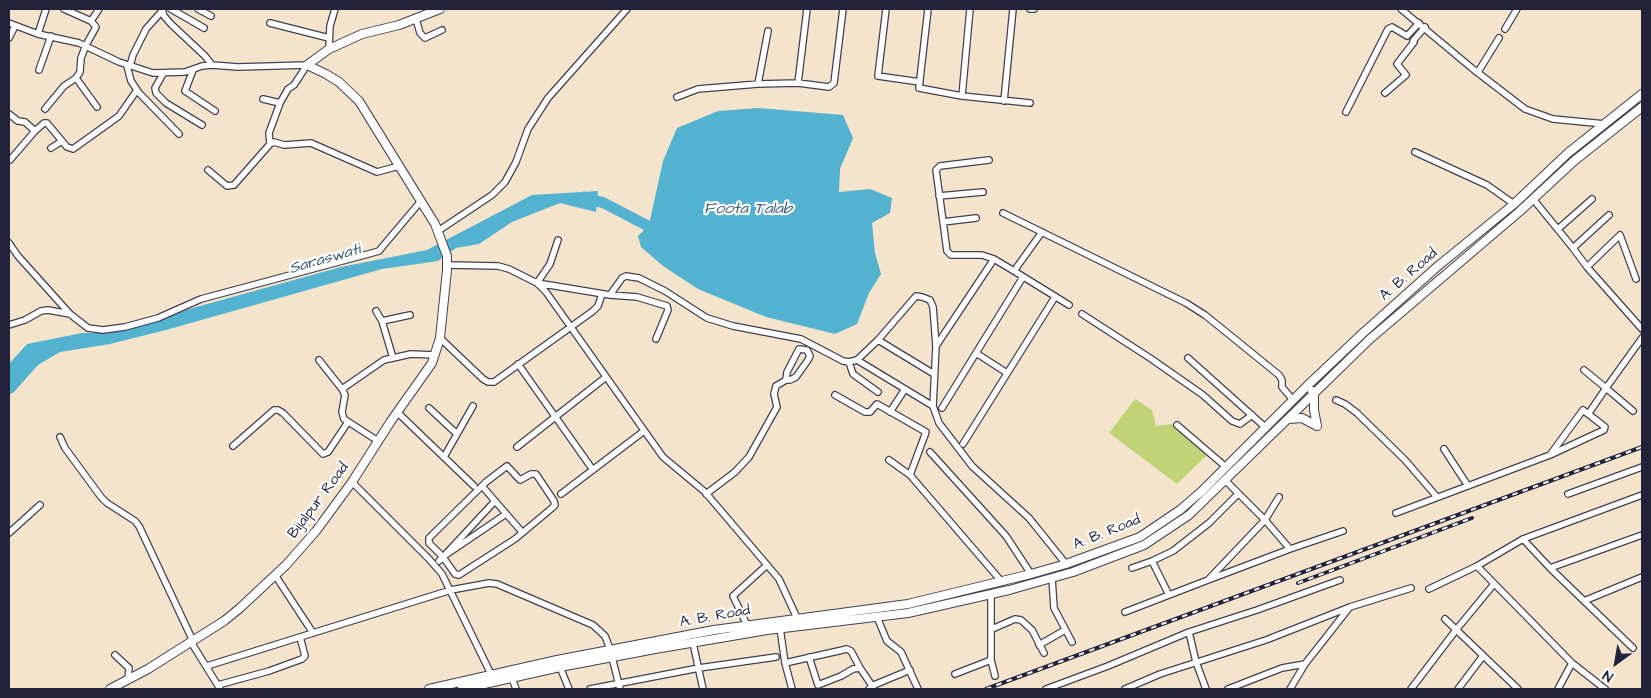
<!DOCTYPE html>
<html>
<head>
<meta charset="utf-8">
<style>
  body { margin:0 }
  #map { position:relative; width:1651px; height:698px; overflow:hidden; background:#f5e4cc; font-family:"Architects Daughter",sans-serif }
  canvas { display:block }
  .frame { position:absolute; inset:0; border:10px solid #22223b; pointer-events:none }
  .north { position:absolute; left:1591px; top:638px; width:50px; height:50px; -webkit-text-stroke:4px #fff; paint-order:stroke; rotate:212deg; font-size:14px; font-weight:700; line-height:20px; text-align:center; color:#22223b }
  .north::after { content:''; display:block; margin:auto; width:18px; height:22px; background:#22223b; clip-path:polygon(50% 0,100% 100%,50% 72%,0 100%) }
</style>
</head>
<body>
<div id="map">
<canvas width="1651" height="698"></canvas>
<div class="frame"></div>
<div class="north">N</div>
</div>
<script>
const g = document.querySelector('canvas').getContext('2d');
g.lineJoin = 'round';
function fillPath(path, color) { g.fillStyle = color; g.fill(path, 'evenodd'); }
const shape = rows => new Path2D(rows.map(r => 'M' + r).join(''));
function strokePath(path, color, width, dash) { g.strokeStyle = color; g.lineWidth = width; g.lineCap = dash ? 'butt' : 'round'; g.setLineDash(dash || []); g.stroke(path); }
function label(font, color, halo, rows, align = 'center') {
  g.font = font + ' "Architects Daughter",sans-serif'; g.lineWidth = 4.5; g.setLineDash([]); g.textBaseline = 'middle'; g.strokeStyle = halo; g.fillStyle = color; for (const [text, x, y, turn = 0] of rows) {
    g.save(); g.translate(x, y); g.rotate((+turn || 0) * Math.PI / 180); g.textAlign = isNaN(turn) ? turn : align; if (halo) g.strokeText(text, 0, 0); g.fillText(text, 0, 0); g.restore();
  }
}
fillPath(shape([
  [1135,399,1152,410,1156,426,1172,424,1209,453,1177,484,1109,433]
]), '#c0d477');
fillPath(shape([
  [758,108,843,115,853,138,840,169,839,192,870,189,892,198,890,213,872,223,875,253,881,274,869,293,857,324,835,334,766,317,698,289,663,266,641,247,638,236,648,226,650,220,663,161,677,128,718,111],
  [598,191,596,212,560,203,512,222,479,244,456,248,438,261,382,269,166,330,110,344,60,352,38,365,14,392,9,395,9,364,27,344,82,333,107,333,131,329,189,309,341,267,427,250,532,195]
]), '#52b2d0');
strokePath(shape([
  [584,197,604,203,648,226]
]), '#52b2d0', 11);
const street = shape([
  [162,9,164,16,171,24,205,56,212,65],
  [171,9,204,28],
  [198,9,211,16],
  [886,9,878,76,920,82],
  [928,9,919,88,962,96],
  [970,9,962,96,1030,103],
  [1030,9,1034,9],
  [1401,9,1473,69,1525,109,1553,119,1605,124],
  [416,19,420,33,425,38,442,30],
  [91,21,99,9],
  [9,23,38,34,79,43,119,62,153,73,185,72,202,66,212,65,238,67,307,65],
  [270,23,329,38],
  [1505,29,1517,9],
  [38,34,46,9],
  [9,38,15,26],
  [329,49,330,26,335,9],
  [127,66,131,81,139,93,179,134],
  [130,66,133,55,146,29,162,11],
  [39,70,51,36],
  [193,70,185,91,215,111],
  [1478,72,1499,38],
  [163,74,155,88,156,93,166,103,202,125],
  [76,78,97,107],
  [798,83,807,9],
  [758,84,768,31],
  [1385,93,1406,75,1397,64,1414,42,1413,41,1425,27],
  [677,97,698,89,758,84,798,83,829,87,834,83,843,9],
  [263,99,280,103],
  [1004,101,1013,9],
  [45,109,64,86,76,78,80,72,81,58,86,45,96,27,91,21,64,9],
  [1346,112,1388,29,1392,27,1407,36,1419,23],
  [9,114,18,121,25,122,35,131],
  [270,144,269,133,280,103,288,89,294,85,307,65],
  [51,148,62,141],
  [1415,152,1487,185,1514,204],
  [10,160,35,131,44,123,47,123,67,147,73,149,119,116,137,90],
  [989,160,940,166,936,170,947,251,951,255,982,255,994,259],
  [208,170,227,186,234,185,270,144,274,142,284,145,311,143,377,172,399,166],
  [939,196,983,192],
  [1533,199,1573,248,1587,267,1642,329],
  [1003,213,1186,303,1205,315,1279,375,1282,380,1282,387,1293,400],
  [943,222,976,218],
  [1558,229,1592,199],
  [438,231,492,195,505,182,516,162,528,129,548,98,627,9],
  [558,240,550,264,537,283,610,295,622,278,626,276,639,278,665,291,707,318,733,326,801,339,843,361,849,362,857,360],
  [9,243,18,256,70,314,88,328,103,330,125,327,158,318,201,299,372,253,379,251,383,246,421,201],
  [1573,248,1609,215],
  [447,265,498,266,509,269,537,283,546,292,663,457,705,492,779,579,797,618],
  [1587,267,1620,235,1636,279],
  [1014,271,1069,305],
  [610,295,637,297,667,306,668,310,656,339],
  [376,311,382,321,393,358],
  [1082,314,1150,358,1203,395,1232,421,1240,424,1252,415],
  [382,321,410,315],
  [9,325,25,320,41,311,48,310,70,314],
  [440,338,483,379,488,382,494,382,593,311,598,306,602,294],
  [878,340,934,374],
  [936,346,994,259,1014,271,1042,232],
  [976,353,1007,373],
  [1188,358,1265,427],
  [319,360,342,389,345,395,342,412,344,419,378,441],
  [849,362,853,374,878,392],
  [518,364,593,470],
  [1584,370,1606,388,1589,413],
  [342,389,384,360,411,354,435,355],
  [835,395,865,412,870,412,877,404,926,432,910,475,1002,582],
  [1336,400,1345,404,1357,413,1405,460,1437,497],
  [933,406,857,360,878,340,916,296,922,297,930,300,933,307,936,346,933,406,939,423,972,466,1029,518,1066,564],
  [429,408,457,434],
  [942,408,1023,277],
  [1633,411,1606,388,1642,338],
  [397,412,474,486],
  [890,412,905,389],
  [1177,425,1226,467],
  [60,437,65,448,101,497,107,503,135,521,139,526,193,641],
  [963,444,1055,297],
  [233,446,274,410,278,410,283,413,323,454,328,452,348,422],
  [517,447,606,377],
  [1444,449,1468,486],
  [930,452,1006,536,1031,574],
  [444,457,473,406],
  [889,460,910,475],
  [1225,480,1265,520,1279,497],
  [352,482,429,559,442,574,491,674],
  [482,486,522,532],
  [561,494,644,431],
  [706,494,735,472,749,457,777,407,774,394,776,386,786,380,787,372,799,349,807,350,810,356,808,360,796,377,790,380,786,380],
  [1568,494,1642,467],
  [1396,513,1550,455,1583,410,1605,427,1604,430,1550,455],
  [9,533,40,505],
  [1523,539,1550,568,1642,535],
  [1290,549,1208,580,1265,520,1290,549,1343,531],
  [444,556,506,514],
  [443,557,495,501],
  [439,561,443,557,429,543,429,538,486,482,507,466,520,480,531,474,536,474,554,501,555,505,552,508,515,539,459,575,455,574,443,557],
  [1152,561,1169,595],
  [1477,566,1523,539,1642,495],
  [1132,568,1152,561,1173,551,1209,523,1238,494],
  [1550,568,1633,648],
  [275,575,313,633],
  [1052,578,1054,608,1072,642],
  [1429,589,1477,566,1572,663,1605,689],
  [991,594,991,660,995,676],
  [1584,601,1642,577],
  [1125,612,1208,580],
  [877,617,887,641,901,652,918,689],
  [1445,619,1518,689],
  [747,625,733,596,767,565],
  [780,628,785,663,792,689],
  [992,629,1015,619,1021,620,1032,630,1044,653],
  [1189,632,1257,610,1340,580],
  [191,642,220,689],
  [693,643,703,689],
  [1039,645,1065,630],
  [115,655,129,668,128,679],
  [612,657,620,689],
  [809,657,818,685,841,676,853,669,860,668],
  [785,663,847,649,851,651,860,668,873,687],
  [207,666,451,590,489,583,497,584,593,625,605,636,610,649],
  [560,667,569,689],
  [955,674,991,660],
  [512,678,516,689],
  [218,685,269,671,302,659,305,656,300,637],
  [590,689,699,668,776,657],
  [869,689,874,685,910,670],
  [1046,689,1108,666,1189,632,1196,662,1206,689],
  [1125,689,1160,674,1266,640,1350,607,1411,588],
  [1228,689,1282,668,1305,664,1349,608],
  [1290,689,1305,664],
  [1411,689,1456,630,1494,584],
  [1458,689,1483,656],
  [1558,689,1572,663]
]);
const secondary = shape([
  [1312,391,1314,393,1314,410,1317,426],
  [1289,419,1302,418,1317,426],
  [110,689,148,669,224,621,240,608,286,565,316,531,352,482,391,421,432,363,440,338,447,270,447,256,435,224,359,101,339,82,326,74,307,65,329,49,362,34,399,25,440,9],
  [429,689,557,660,714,630,908,604,1031,574,1066,564,1140,537,1180,510,1202,491,1307,386,1363,333,1438,266,1514,204,1568,153,1642,94],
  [462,689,560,667,655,649,767,630,908,613,1009,590,1073,572,1144,545,1189,515,1370,339,1519,212,1574,161,1642,107]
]);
strokePath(street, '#423f51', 8);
strokePath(secondary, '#423f51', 10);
strokePath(street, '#fff', 5.5);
strokePath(secondary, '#fff', 8);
const rail = shape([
  [1298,583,1472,518],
  [986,689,1642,447]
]);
strokePath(rail, '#22223b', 4);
strokePath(rail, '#fff', 2, [5.5]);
label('15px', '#22223b', '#fff', [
  ["A. B. Road",1409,275,-41],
  ["Bijalpur Road",319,501,-53],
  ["A. B. Road",1107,533,-22],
  ["A. B. Road",715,617,-10]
]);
label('italic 16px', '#355c77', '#fff', [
  ["Foota Talab",748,210],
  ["Saraswati",325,260,-16]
]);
</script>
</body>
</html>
